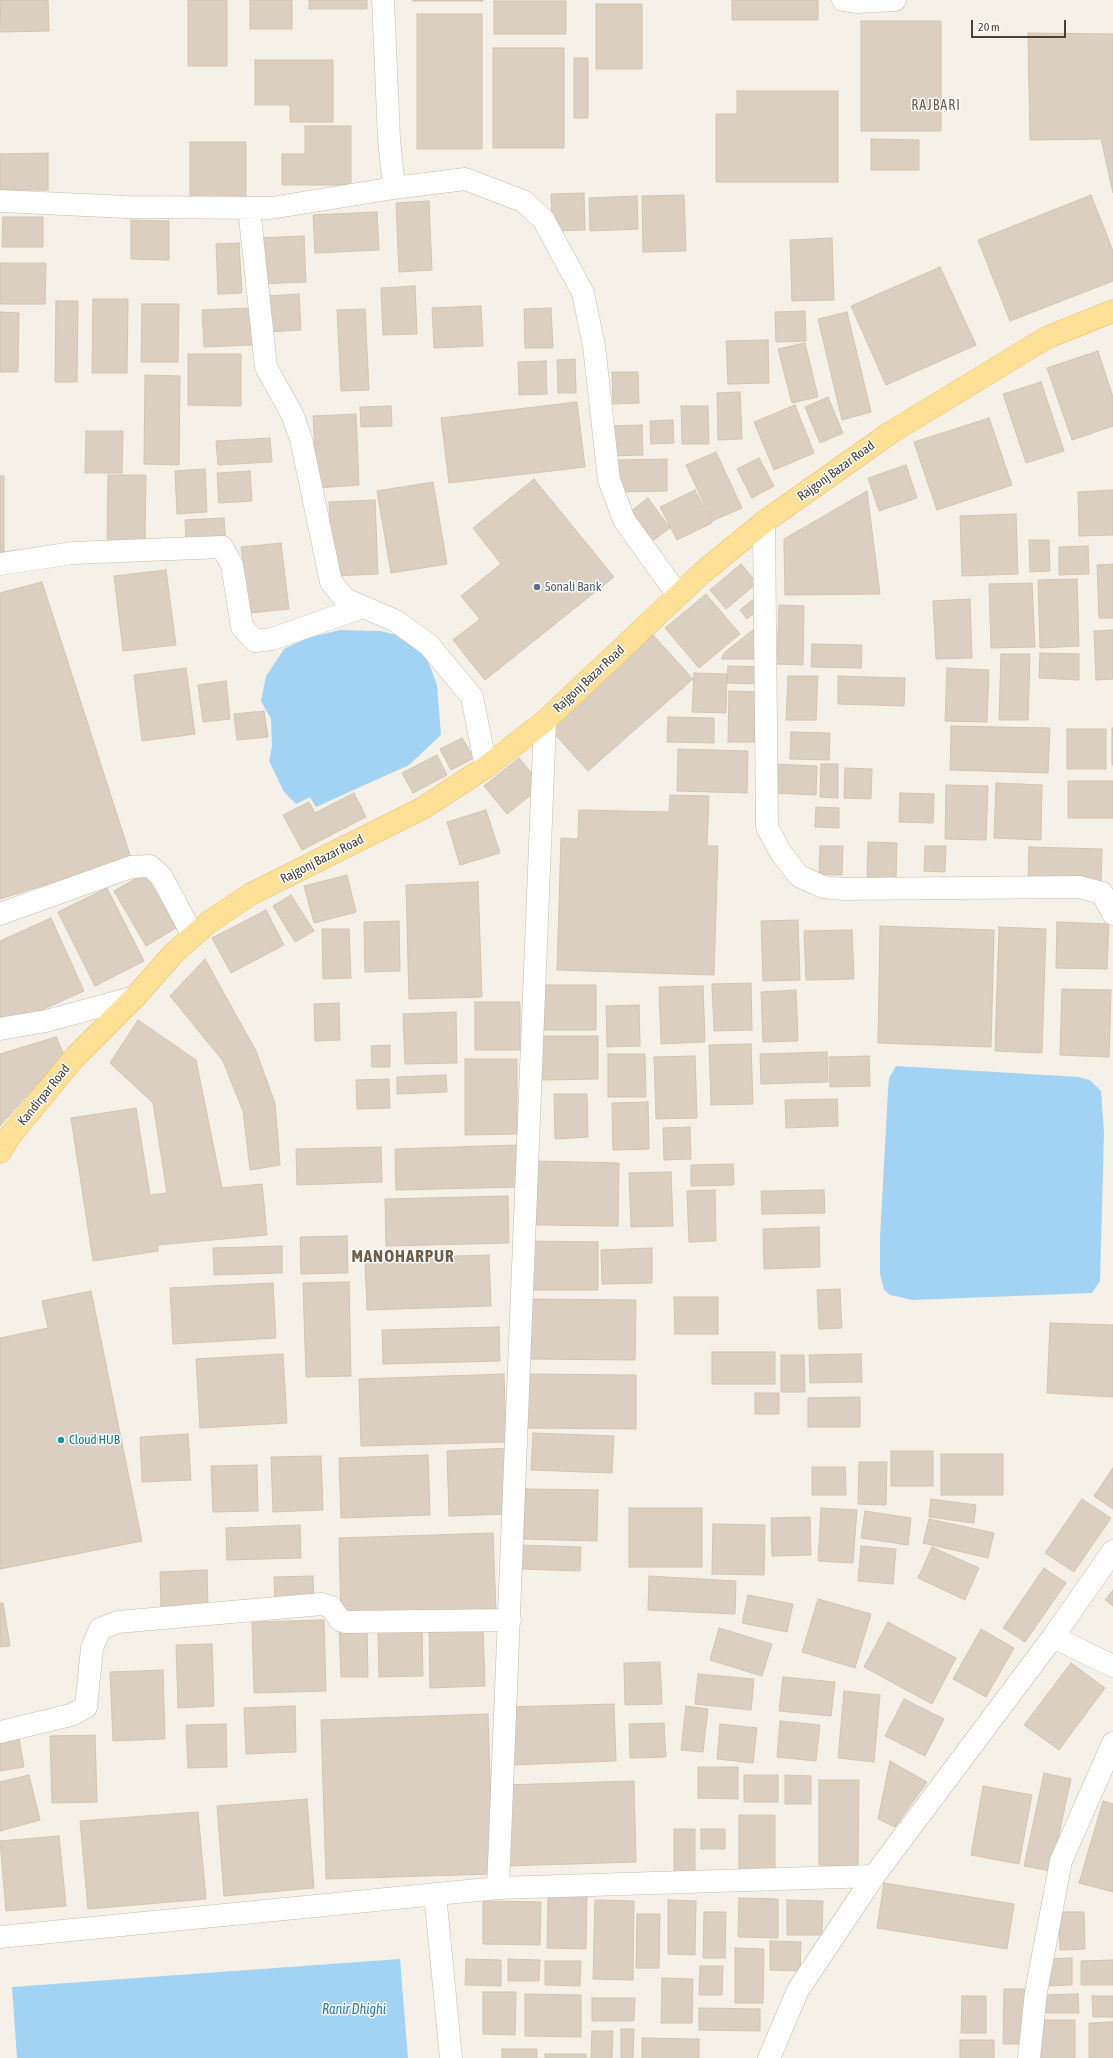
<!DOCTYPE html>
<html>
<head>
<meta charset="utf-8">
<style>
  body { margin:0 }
  #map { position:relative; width:1113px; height:2058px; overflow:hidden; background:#f5f1e8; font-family:"Asap Condensed",sans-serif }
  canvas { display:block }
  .scale { position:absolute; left:971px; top:20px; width:95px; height:18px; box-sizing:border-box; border:2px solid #494136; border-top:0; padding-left:5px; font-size:12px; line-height:14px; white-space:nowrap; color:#494136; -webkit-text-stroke:3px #fff; paint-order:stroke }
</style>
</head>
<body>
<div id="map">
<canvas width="1113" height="2058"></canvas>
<div class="scale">20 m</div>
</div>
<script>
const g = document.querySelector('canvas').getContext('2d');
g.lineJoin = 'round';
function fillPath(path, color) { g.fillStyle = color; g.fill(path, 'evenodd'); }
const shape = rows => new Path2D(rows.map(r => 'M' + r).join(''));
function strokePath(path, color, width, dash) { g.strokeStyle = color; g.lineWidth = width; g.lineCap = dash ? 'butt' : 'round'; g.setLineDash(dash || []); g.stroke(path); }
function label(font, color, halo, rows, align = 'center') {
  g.font = font + ' "Asap Condensed",sans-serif'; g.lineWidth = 3; g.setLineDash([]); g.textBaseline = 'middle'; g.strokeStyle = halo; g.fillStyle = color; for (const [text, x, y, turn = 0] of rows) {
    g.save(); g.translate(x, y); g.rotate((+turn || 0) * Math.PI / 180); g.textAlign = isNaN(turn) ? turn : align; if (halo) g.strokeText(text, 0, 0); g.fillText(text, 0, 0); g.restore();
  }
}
fillPath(shape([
  [340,630,381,631,411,639,426,656,437,685,441,735,409,765,316,807,310,797,296,804,284,792,269,761,272,747,271,719,261,701,266,676,284,649,307,638],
  [896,1066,1078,1077,1090,1080,1101,1091,1104,1133,1100,1281,1092,1293,913,1300,890,1295,884,1290,880,1274,880,1238,888,1090,889,1078],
  [400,1959,408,2058,17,2058,12,1987]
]), '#a2d3f4');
const building = shape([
  [0,0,48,0,49,31,1,32,0,0],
  [188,0,227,0,227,66,188,66,188,0],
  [250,0,292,0,292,29,250,29,250,0],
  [309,0,367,0,367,9,309,9,309,0],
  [413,0,483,0,483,1,413,1,413,0],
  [732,0,818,0,818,20,732,20,732,0],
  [494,1,566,1,566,34,494,34,494,1],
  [596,4,642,4,642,69,596,69,596,4],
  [417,14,482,14,482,149,417,149,417,14],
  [861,21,941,21,941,131,861,131,861,21],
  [1028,33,1113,34,1113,193,1101,139,1030,140,1028,33],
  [493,48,564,48,564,148,493,148,493,48],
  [574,58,588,58,588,118,574,118,574,58],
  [255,60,333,60,333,122,290,122,290,105,255,105,255,60],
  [737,91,838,91,838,182,716,182,716,114,737,114,737,91],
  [305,126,351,126,351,185,282,185,282,154,305,154,305,126],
  [871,139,919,140,919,170,871,170,871,139],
  [190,142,246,142,246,198,190,198,190,142],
  [48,153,48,190,0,190,0,154,48,153],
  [584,193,585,230,552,231,551,194,584,193],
  [684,195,686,251,643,252,642,196,684,195],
  [1091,195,1113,251,1113,281,1010,321,978,240,1091,195],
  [637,196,638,229,590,231,589,198,637,196],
  [429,201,432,270,399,272,396,203,429,201],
  [377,212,379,250,315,253,313,215,377,212],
  [3,217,43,217,43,247,2,247,3,217],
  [131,220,169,221,169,260,131,259,131,220],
  [304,236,306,282,260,284,257,238,304,236],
  [832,238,834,300,792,301,790,240,832,238],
  [239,243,242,293,218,294,216,244,239,243],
  [0,263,46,263,45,304,0,304,0,263],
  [940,267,976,345,886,385,851,306,940,267],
  [415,286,417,334,383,335,381,288,415,286],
  [299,294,301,330,266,332,264,296,299,294],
  [93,299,128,299,127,373,92,373,93,299],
  [56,301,78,301,77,382,55,382,56,301],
  [142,304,179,304,178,362,141,362,142,304],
  [481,306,483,346,434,348,432,308,481,306],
  [250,308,252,345,204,347,202,310,250,308],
  [551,308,553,348,525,348,524,309,551,308],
  [365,309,369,390,341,391,337,310,365,309],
  [805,311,806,341,776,342,775,312,805,311],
  [0,312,19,313,18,372,0,372,0,312],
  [847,312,871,412,842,420,818,319,847,312],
  [768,340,769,383,728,384,726,341,768,340],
  [805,343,818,397,792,403,778,349,805,343],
  [1098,351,1113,397,1113,426,1072,440,1047,368,1098,351],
  [188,354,241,354,241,406,188,405,188,354],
  [575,359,576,393,558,393,557,360,575,359],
  [546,361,547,394,519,395,518,362,546,361],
  [612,372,638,372,639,403,613,404,612,372],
  [145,375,180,376,179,465,144,464,145,375],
  [1041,382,1064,451,1026,463,1003,394,1041,382],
  [740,392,742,439,718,440,717,393,740,392],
  [828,397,843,433,820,443,805,407,828,397],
  [577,402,585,467,449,483,441,418,577,402],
  [795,405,814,453,774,470,754,422,795,405],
  [391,406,392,426,361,427,360,407,391,406],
  [681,406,708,406,709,444,682,444,681,406],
  [356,414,359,485,317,488,313,416,356,414],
  [989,418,1012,485,937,510,914,442,989,418],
  [673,420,674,443,651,444,650,421,673,420],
  [642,425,643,455,608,456,607,426,642,425],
  [86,431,123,431,122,473,85,473,86,431],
  [270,438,272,462,218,465,216,441,270,438],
  [716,452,742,508,712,521,686,465,716,452],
  [759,458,774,486,752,498,737,469,759,458],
  [667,459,667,491,617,492,616,460,667,459],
  [906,465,917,498,879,511,868,478,906,465],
  [205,469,207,512,177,514,175,471,205,469],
  [250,471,252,501,219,503,217,473,250,471],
  [108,475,146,475,145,546,107,546,108,475],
  [0,476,4,476,4,554,0,554,0,476],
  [534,479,614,577,485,680,453,640,480,619,461,596,501,564,473,528,534,479],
  [433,482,447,564,391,573,377,491,433,482],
  [695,490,712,523,677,540,660,507,695,490],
  [1113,490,1113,535,1079,536,1078,492,1113,490],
  [867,491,880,594,785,595,784,539,867,491],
  [648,498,670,528,648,544,626,515,648,498],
  [375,500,378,574,333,576,329,502,375,500],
  [1016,514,1018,574,962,576,960,516,1016,514],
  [224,518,226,543,186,545,185,520,224,518],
  [1029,540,1049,540,1050,571,1030,572,1029,540],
  [281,543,289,609,250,613,241,547,281,543],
  [1088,546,1089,574,1059,575,1059,547,1088,546],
  [741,564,757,583,726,609,710,590,741,564],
  [1113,564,1113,618,1099,618,1097,565,1113,564],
  [166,570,176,645,123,651,114,576,166,570],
  [1077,579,1079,646,1040,648,1038,580,1077,579],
  [42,582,131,858,0,899,0,593,42,582],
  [1032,583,1035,647,991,648,989,584,1032,583],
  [706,594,740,634,699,668,665,628,706,594],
  [755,598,762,607,747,619,740,610,755,598],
  [970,599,972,658,936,659,933,601,970,599],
  [779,605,804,606,803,665,777,664,779,605],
  [763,622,764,659,721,659,725,652,763,622],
  [1113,630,1113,679,1096,680,1094,631,1113,630],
  [653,635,693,679,588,771,549,728,653,635],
  [812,644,862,645,861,668,811,667,812,644],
  [1040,653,1079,654,1079,680,1039,678,1040,653],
  [1001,654,1030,654,1028,720,999,720,1001,654],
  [728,666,763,667,762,684,727,683,728,666],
  [186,668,195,734,142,741,134,675,186,668],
  [947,668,989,670,987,722,945,721,947,668],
  [694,673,727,674,726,713,692,712,694,673],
  [788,676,818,676,816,720,786,720,788,676],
  [838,676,905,678,904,706,838,704,838,676],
  [226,681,230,719,203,722,198,685,226,681],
  [729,691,758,692,758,742,728,742,729,691],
  [264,711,268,737,237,740,234,714,264,711],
  [668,717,714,718,714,743,667,742,668,717],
  [951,726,1050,728,1048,773,950,770,951,726],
  [1112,728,1113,728,1113,765,1112,765,1112,728],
  [1067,729,1106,729,1106,769,1067,769,1067,729],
  [791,732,830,733,829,760,790,759,791,732],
  [462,738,474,758,451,770,440,749,462,738],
  [678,749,748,751,747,793,677,791,678,749],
  [437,755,447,775,413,793,402,773,437,755],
  [519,758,542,786,507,814,484,786,519,758],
  [773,764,817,766,816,795,773,793,773,764],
  [821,764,838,764,838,798,820,797,821,764],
  [845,768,872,769,871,799,844,798,845,768],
  [1068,781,1113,781,1113,818,1068,818,1068,781],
  [996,783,1042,785,1041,840,994,838,996,783],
  [946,785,988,786,986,840,945,839,946,785],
  [354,793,366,817,302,850,283,815,309,802,315,813,354,793],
  [900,793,934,794,933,823,899,822,900,793],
  [670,795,709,796,707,846,718,846,714,975,557,970,561,838,578,839,579,810,669,812,670,795],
  [816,807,839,808,839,828,815,827,816,807],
  [486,810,500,853,460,865,447,822,486,810],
  [868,842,897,843,896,878,867,877,868,842],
  [820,846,843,846,842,875,819,874,820,846],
  [925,846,946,846,945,872,924,871,925,846],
  [1029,847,1102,849,1101,883,1028,881,1029,847],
  [145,873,176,928,146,946,114,891,145,873],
  [347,875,356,912,314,923,304,886,347,875],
  [478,882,482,997,409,999,406,885,478,882],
  [107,888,144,961,95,986,58,912,107,888],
  [291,895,314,931,295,942,273,906,291,895],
  [266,910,284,945,231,973,212,938,266,910],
  [51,918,84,991,4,1027,0,1018,0,941,51,918],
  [798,920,800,980,763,981,761,921,798,920],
  [399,921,400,971,365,972,364,922,399,921],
  [1057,922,1109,924,1107,969,1056,968,1057,922],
  [880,926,994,930,991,1047,878,1043,880,926],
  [999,927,1046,929,1042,1053,995,1051,999,927],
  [322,929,349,929,351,978,323,979,322,929],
  [852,930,854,979,806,980,804,931,852,930],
  [205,959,256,1051,275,1103,280,1165,250,1170,243,1111,223,1061,170,996,205,959],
  [751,983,752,1030,714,1031,712,984,751,983],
  [544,985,596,985,596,1030,544,1030,544,985],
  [703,986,705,1042,661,1044,659,987,703,986],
  [1062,989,1111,990,1109,1057,1060,1055,1062,989],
  [796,990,798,1041,763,1042,761,992,796,990],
  [475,1002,520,1002,520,1050,475,1050,475,1002],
  [339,1003,340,1040,315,1041,314,1004,339,1003],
  [639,1005,640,1046,607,1047,606,1006,639,1005],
  [456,1012,457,1063,405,1064,403,1014,456,1012],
  [138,1020,196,1060,222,1188,262,1184,267,1235,158,1245,158,1251,93,1261,71,1118,136,1108,150,1195,167,1193,153,1103,110,1063,138,1020],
  [541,1036,598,1036,598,1079,542,1080,541,1036],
  [56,1037,64,1054,0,1126,0,1054,56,1037],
  [751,1044,753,1104,711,1105,709,1045,751,1044],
  [390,1045,390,1067,372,1067,371,1046,390,1045],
  [827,1052,828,1082,761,1084,760,1054,827,1052],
  [608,1054,645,1054,646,1097,608,1097,608,1054],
  [695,1056,697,1118,656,1119,654,1057,695,1056],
  [869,1056,870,1086,830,1087,829,1057,869,1056],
  [465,1059,517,1059,517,1134,465,1135,465,1059],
  [446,1075,447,1092,397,1094,397,1077,446,1075],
  [389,1079,390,1108,357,1109,356,1080,389,1079],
  [554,1094,587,1094,588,1137,555,1139,554,1094],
  [837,1099,838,1126,786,1128,785,1100,837,1099],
  [648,1102,649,1149,613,1150,612,1103,648,1102],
  [690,1127,691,1159,664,1160,663,1128,690,1127],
  [517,1145,518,1187,396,1190,395,1149,517,1145],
  [381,1147,382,1182,297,1185,296,1149,381,1147],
  [537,1161,619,1163,618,1226,536,1225,537,1161],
  [733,1164,734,1185,691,1186,691,1165,733,1164],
  [671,1172,673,1226,631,1227,629,1173,671,1172],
  [715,1190,716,1241,689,1242,687,1191,715,1190],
  [824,1190,825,1213,762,1214,761,1191,824,1190],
  [508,1196,509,1243,386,1246,385,1199,508,1196],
  [819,1227,820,1267,764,1269,763,1229,819,1227],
  [347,1236,348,1273,301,1274,300,1237,347,1236],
  [529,1241,598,1242,598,1290,529,1290,529,1241],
  [282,1246,282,1273,214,1275,213,1248,282,1246],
  [652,1248,652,1283,602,1284,601,1250,652,1248],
  [489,1255,491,1306,367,1310,365,1259,489,1255],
  [349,1282,351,1376,306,1377,303,1283,349,1282],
  [273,1283,276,1338,173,1344,170,1288,273,1283],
  [840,1289,842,1328,819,1329,817,1290,840,1289],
  [91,1291,142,1541,0,1569,0,1338,48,1328,42,1301,91,1291],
  [674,1297,718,1297,718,1334,675,1334,674,1297],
  [529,1299,636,1300,635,1360,529,1359,529,1299],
  [1050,1323,1113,1325,1113,1397,1047,1393,1050,1323],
  [499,1327,500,1361,383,1364,382,1330,499,1327],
  [712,1352,775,1352,775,1384,712,1384,712,1352],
  [283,1354,287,1423,200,1428,196,1359,283,1354],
  [861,1354,862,1382,810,1383,809,1355,861,1354],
  [781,1355,804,1355,805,1392,781,1392,781,1355],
  [504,1374,506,1442,361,1446,359,1379,504,1374],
  [525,1374,636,1375,636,1429,525,1428,525,1374],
  [755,1393,779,1393,779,1414,755,1414,755,1393],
  [860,1397,860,1427,808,1427,808,1398,860,1397],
  [533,1433,614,1436,612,1473,531,1470,533,1433],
  [188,1434,191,1480,142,1482,140,1437,188,1434],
  [509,1448,511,1514,449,1516,447,1451,509,1448],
  [891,1451,933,1451,933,1486,891,1486,891,1451],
  [941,1454,1003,1454,1003,1495,941,1495,941,1454],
  [428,1455,430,1515,341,1518,339,1458,428,1455],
  [321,1456,323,1510,273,1512,271,1457,321,1456],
  [859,1462,887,1462,886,1505,858,1504,859,1462],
  [257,1465,258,1511,213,1512,211,1466,257,1465],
  [812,1467,845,1467,846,1495,812,1495,812,1467],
  [1113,1468,1113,1509,1094,1496,1113,1468],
  [525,1489,598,1490,597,1541,524,1539,525,1489],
  [931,1499,976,1505,974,1523,929,1517,931,1499],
  [1082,1499,1111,1518,1074,1572,1045,1553,1082,1499],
  [629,1508,702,1508,702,1567,629,1567,629,1508],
  [821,1508,857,1510,853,1563,818,1561,821,1508],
  [865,1511,911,1518,908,1545,861,1538,865,1511],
  [810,1517,811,1555,772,1556,771,1518,810,1517],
  [929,1519,994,1533,988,1558,923,1543,929,1519],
  [713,1524,765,1525,764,1575,712,1574,713,1524],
  [300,1525,301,1558,227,1560,226,1528,300,1525],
  [493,1533,496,1611,341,1616,339,1538,493,1533],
  [520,1545,581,1547,580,1571,520,1569,520,1545],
  [861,1546,896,1549,893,1584,858,1581,861,1546],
  [932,1547,979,1568,965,1600,918,1578,932,1547],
  [1044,1568,1066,1583,1025,1642,1003,1628,1044,1568],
  [207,1570,208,1608,161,1609,160,1572,207,1570],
  [313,1576,314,1602,275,1603,274,1577,313,1576],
  [649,1576,736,1581,735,1614,648,1610,649,1576],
  [1113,1590,1113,1606,1105,1600,1113,1590],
  [748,1595,793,1604,787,1632,742,1623,748,1595],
  [818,1599,871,1614,855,1668,802,1652,818,1599],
  [0,1603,3,1603,10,1646,0,1647,0,1603],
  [324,1620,326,1691,254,1693,252,1622,324,1620],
  [888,1622,956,1658,932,1704,864,1667,888,1622],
  [483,1625,485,1686,430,1688,429,1626,483,1625],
  [367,1626,368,1677,341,1677,339,1627,367,1626],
  [422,1628,423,1676,379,1677,378,1629,422,1628],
  [719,1628,772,1644,762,1676,710,1660,719,1628],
  [981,1629,1014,1648,986,1697,953,1679,981,1629],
  [212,1644,214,1706,178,1708,176,1645,212,1644],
  [660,1662,662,1704,625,1705,624,1663,660,1662],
  [1071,1663,1105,1688,1059,1750,1024,1725,1071,1663],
  [163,1670,165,1739,113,1741,110,1672,163,1670],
  [698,1674,754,1679,751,1710,695,1704,698,1674],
  [783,1677,835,1682,831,1716,779,1711,783,1677],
  [844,1691,880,1695,874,1762,838,1758,844,1691],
  [904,1699,944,1719,925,1756,885,1736,904,1699],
  [614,1704,616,1761,510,1765,508,1707,614,1704],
  [295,1706,296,1752,246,1754,244,1708,295,1706],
  [686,1706,708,1709,703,1752,681,1750,686,1706],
  [488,1714,493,1874,326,1879,321,1720,488,1714],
  [780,1721,820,1725,816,1761,777,1757,780,1721],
  [664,1723,666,1757,630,1758,629,1724,664,1723],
  [226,1724,227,1767,188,1768,186,1725,226,1724],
  [720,1724,757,1728,753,1763,717,1759,720,1724],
  [95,1735,97,1802,52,1803,50,1736,95,1735],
  [19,1738,24,1767,0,1771,0,1741,19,1738],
  [890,1761,927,1782,895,1827,878,1819,890,1761],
  [698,1767,738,1767,738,1799,698,1798,698,1767],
  [1044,1773,1071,1779,1051,1871,1024,1866,1044,1773],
  [29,1775,40,1820,0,1831,0,1782,29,1775],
  [744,1775,778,1775,778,1802,744,1802,744,1775],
  [785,1775,811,1776,811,1804,785,1804,785,1775],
  [819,1780,859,1780,858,1866,819,1865,819,1780],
  [634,1781,636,1862,506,1866,504,1785,634,1781],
  [983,1786,1032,1795,1019,1864,971,1855,983,1786],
  [307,1799,314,1888,224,1896,217,1806,307,1799],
  [1103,1801,1113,1804,1113,1892,1079,1883,1103,1801],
  [198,1812,206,1899,88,1909,80,1821,198,1812],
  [739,1815,775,1815,775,1873,739,1872,739,1815],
  [674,1829,695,1829,695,1876,674,1876,674,1829],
  [701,1829,725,1829,725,1849,701,1849,701,1829],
  [59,1836,66,1906,6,1911,0,1841,59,1836],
  [884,1883,1014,1904,1007,1949,877,1928,884,1883],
  [548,1896,587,1896,586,1949,547,1948,548,1896],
  [739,1898,778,1899,778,1938,738,1937,739,1898],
  [595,1900,634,1901,633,1980,593,1979,595,1900],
  [668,1900,696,1901,695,1955,668,1954,668,1900],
  [787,1900,823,1901,822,1935,787,1935,787,1900],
  [483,1901,541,1902,540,1945,483,1944,483,1901],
  [704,1912,726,1912,725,1958,703,1958,704,1912],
  [1059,1912,1084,1912,1085,1949,1060,1950,1059,1912],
  [637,1914,660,1914,659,1968,636,1968,637,1914],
  [770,1941,801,1942,800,1971,770,1970,770,1941],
  [735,1948,764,1949,763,2003,735,2003,735,1948],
  [1072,1958,1072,1985,1045,1986,1044,1959,1072,1958],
  [466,1959,501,1960,501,1986,465,1985,466,1959],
  [508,1959,540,1960,539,1981,508,1981,508,1959],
  [1113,1960,1113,1985,1081,1985,1081,1961,1113,1960],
  [545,1961,581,1961,580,1986,545,1985,545,1961],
  [700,1966,723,1966,722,1995,699,1995,700,1966],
  [662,1978,693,1979,692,2023,661,2023,662,1978],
  [1004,1989,1025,1989,1024,2044,1003,2044,1004,1989],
  [483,1992,516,1992,515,2035,483,2034,483,1992],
  [525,1994,581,1995,581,2037,525,2036,525,1994],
  [1078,1994,1079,2013,1043,2013,1042,1995,1078,1994],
  [962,1996,986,1996,986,2033,961,2033,962,1996],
  [1092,1996,1113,1996,1113,2017,1093,2017,1092,1996],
  [592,1998,635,1998,634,2021,592,2021,592,1998],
  [699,2008,760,2009,760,2031,699,2030,699,2008],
  [1041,2020,1075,2020,1075,2058,1041,2058,1041,2020],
  [1113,2022,1113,2058,1089,2058,1089,2023,1113,2022],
  [621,2029,634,2029,633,2058,621,2058,621,2029],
  [592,2031,613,2031,612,2058,591,2058,592,2031],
  [642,2038,699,2039,699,2058,642,2058,642,2038],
  [960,2040,994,2040,994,2058,960,2058,960,2040],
  [502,2049,537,2049,537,2058,502,2058,502,2049],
  [545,2054,586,2054,586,2058,545,2058,545,2054]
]);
fillPath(building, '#dacfc0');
strokePath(building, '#d2c4b0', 1);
const street = shape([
  [383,0,389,139,394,188],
  [843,0,856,2,895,0],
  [0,201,126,207,271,208,394,188,465,179,523,201,543,219,583,293,594,346,609,480,624,520,678,595],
  [249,208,266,367,292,414,301,439,331,582,345,599,396,621,429,645,472,697,486,767],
  [764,522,767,827,781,853,799,876,823,887,843,889,1079,887,1102,893,1113,914],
  [0,564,73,553,222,547,232,565,242,627,255,641,272,639,363,607],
  [0,914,131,867,150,866,162,877,193,936],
  [0,1029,46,1021,135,997],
  [1053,1637,1113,1666],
  [0,1732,71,1715,86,1707,92,1648,100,1629,118,1622,322,1604,331,1607,340,1620,345,1622,510,1620],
  [498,1888,545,721],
  [435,1894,451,2058],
  [0,1937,498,1888,874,1876],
  [769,2058,798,1990,874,1876,1053,1637,1113,1551],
  [1029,2058,1036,1992,1061,1861,1113,1743]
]);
const primary = shape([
  [0,1152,9,1137,75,1057,135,997,174,953,209,922,251,894,423,808,486,767,545,721,703,572,764,522,890,433,1046,338,1113,311]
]);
strokePath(street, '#c4bbad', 23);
strokePath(primary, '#e9bf62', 23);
strokePath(street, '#fff', 22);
strokePath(primary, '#ffe097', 22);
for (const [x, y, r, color] of [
  [537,587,4,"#5c6f8a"],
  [61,1440,4,"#0f9aa8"]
]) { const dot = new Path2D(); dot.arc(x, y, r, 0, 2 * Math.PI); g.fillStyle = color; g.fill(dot); strokePath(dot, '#fff', 1.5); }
label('13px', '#494136', '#fff', [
  ["Rajgonj Bazar Road",836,471,-36],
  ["Rajgonj Bazar Road",589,679,-43],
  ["Rajgonj Bazar Road",322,859,-27],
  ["Kandirpar Road",44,1095,-51]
]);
label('13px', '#4e5e75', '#fff', [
  ["Sonali Bank",545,587]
], 'left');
label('13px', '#0d838f', '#fff', [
  ["Cloud HUB",69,1440]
], 'left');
g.letterSpacing = '1px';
label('14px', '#6c5f4d', '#fff', [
  ["RAJBARI",936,106]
]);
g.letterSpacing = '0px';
label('italic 14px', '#297ab2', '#fff', [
  ["Ranir Dhighi",354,2010]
]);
g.letterSpacing = '1px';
label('bold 17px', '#6c5f4d', '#fff', [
  ["MANOHARPUR",403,1257]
]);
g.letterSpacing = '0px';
</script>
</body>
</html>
